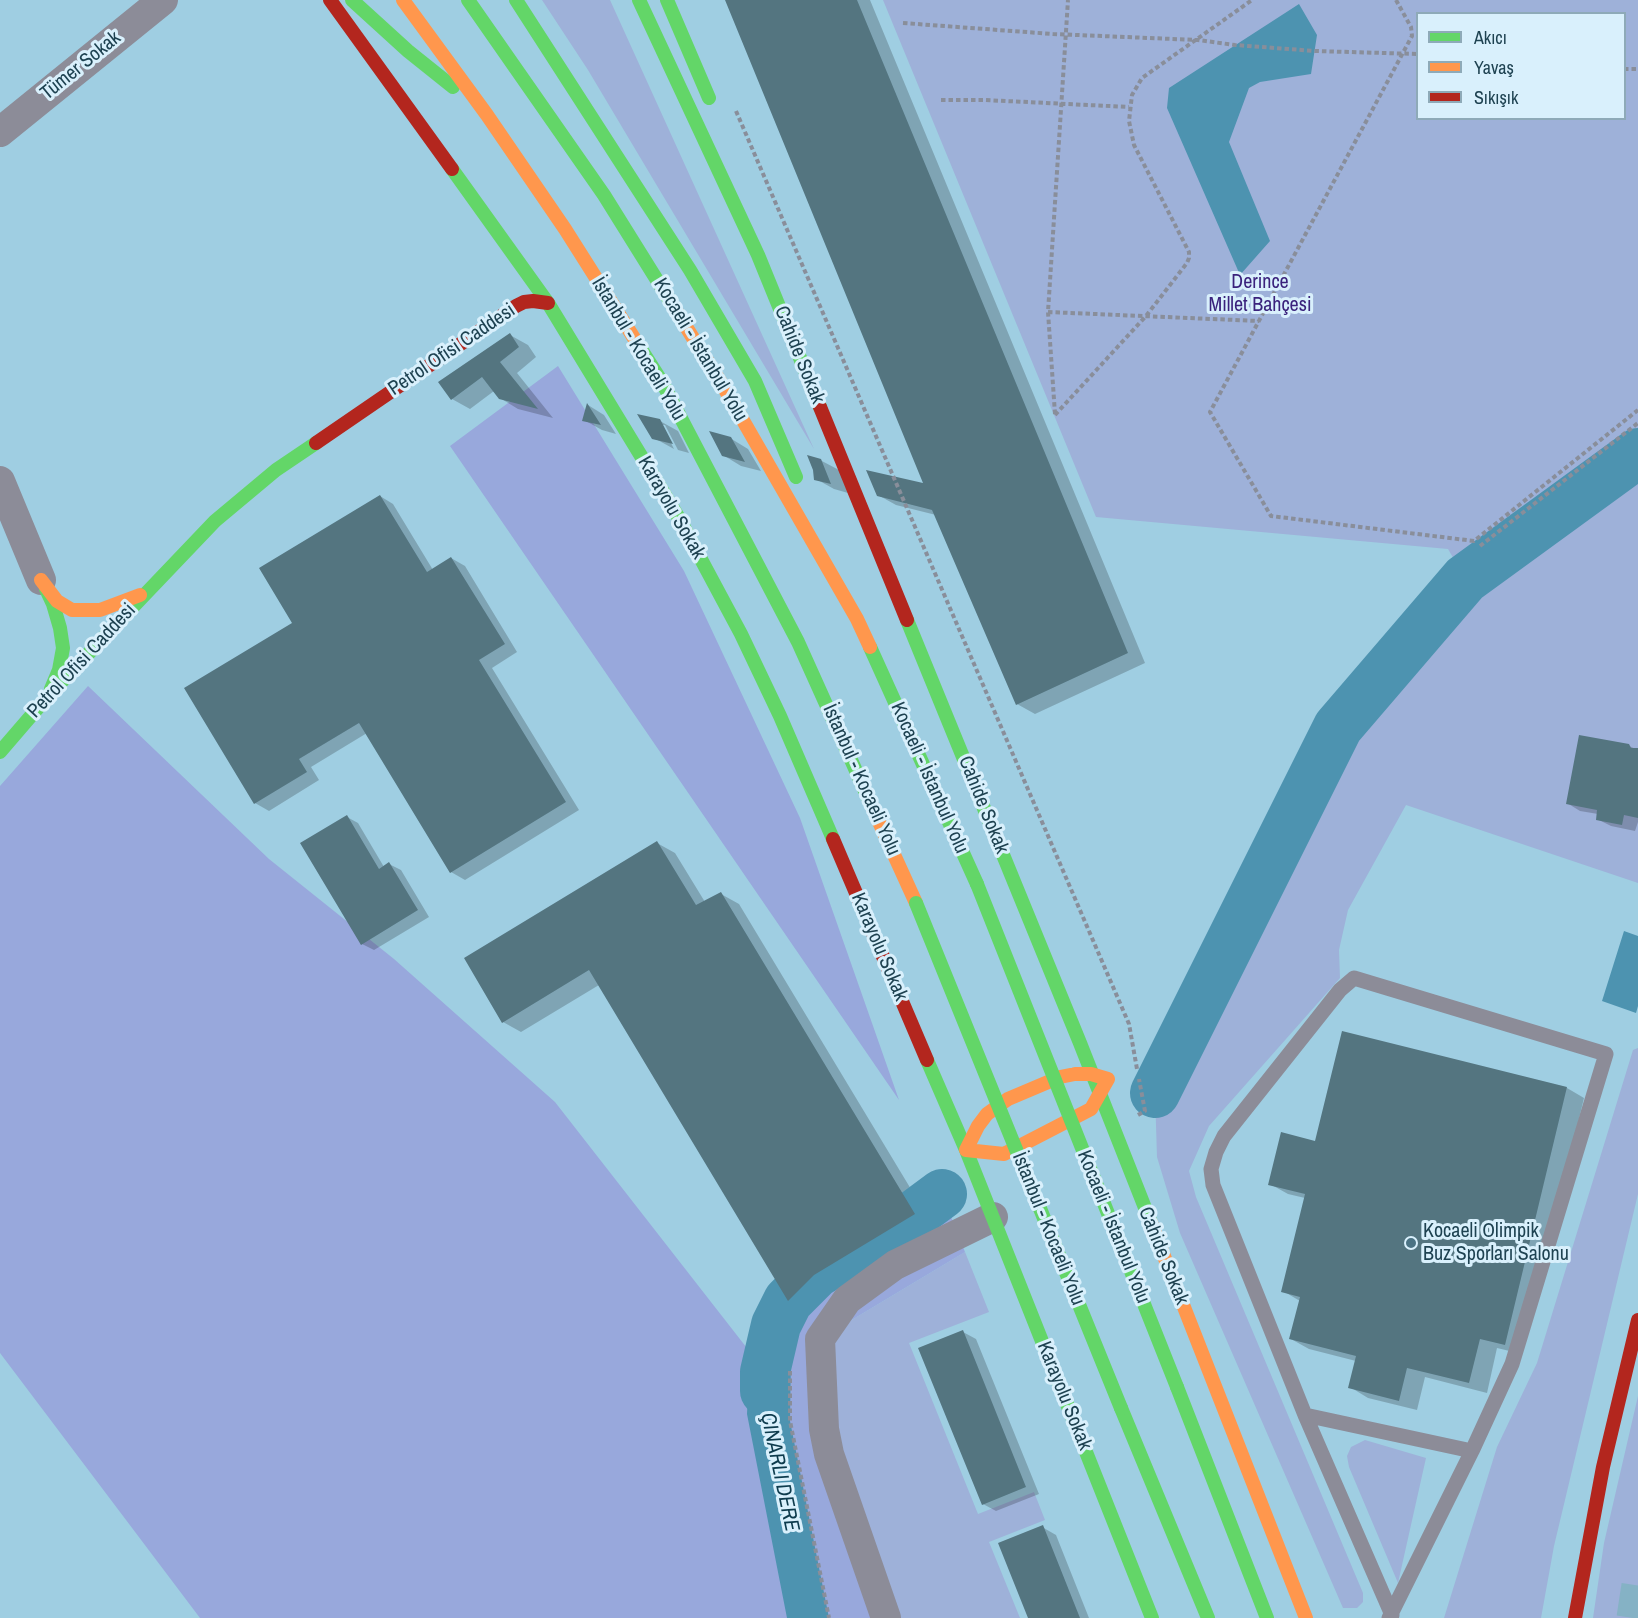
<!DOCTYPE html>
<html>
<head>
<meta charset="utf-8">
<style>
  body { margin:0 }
  #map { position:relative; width:1638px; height:1618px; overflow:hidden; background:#9fcee2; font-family:"Archivo Narrow",sans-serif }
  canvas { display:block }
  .legend { position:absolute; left:1416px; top:12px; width:210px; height:108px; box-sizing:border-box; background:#d9f0fc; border:2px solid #8eaab8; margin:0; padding:8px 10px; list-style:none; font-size:18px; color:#1e4251 }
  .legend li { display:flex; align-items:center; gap:12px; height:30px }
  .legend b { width:30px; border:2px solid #8eaab8 }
</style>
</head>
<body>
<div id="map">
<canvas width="1638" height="1618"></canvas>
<ul class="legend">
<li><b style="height:8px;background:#63d668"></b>Akıcı</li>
<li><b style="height:8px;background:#ff974d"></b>Yavaş</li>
<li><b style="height:8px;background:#b3261e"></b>Sıkışık</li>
</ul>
</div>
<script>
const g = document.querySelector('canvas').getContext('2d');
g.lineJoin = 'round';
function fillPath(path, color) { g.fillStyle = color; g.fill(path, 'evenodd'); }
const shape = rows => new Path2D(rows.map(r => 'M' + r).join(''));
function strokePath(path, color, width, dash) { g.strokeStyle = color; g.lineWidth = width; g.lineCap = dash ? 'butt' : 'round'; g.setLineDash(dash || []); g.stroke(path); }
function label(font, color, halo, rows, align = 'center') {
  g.font = font + ' "Archivo Narrow",sans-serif'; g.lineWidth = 6; g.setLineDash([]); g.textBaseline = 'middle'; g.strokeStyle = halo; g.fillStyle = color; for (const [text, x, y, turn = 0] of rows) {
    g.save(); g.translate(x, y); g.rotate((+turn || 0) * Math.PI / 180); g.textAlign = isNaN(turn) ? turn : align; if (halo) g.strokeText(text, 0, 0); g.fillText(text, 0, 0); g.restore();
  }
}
fillPath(shape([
  [542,0,610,0,814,449,588,70],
  [883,0,1638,0,1638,883,1406,805,1348,910,1339,950,1340,978,1209,1126,1189,1171,1196,1197,1363,1593,1363,1602,1357,1608,1343,1608,1180,1233,1157,1157,1155,1093,1343,726,1465,578,1448,549,1096,517],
  [1418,14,1624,14,1624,118,1418,118],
  [1638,1048,1638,1194,1554,1546,1541,1618,1444,1618,1497,1447,1537,1363,1633,1050],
  [965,1252,989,1312,909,1343,978,1514,1034,1492,1045,1520,989,1542,1020,1618,886,1618,829,1454,820,1339],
  [1638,1396,1638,1618,1593,1618,1604,1543],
  [1365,1440,1426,1458,1398,1583,1349,1467,1347,1456,1351,1447]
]), '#9eb1d9');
fillPath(shape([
  [558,366,684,571,800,818,899,1100,450,446],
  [88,686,269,859,394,959,555,1102,750,1352,765,1365,788,1301,942,1194,965,1252,820,1339,824,1429,886,1618,200,1618,0,1353,0,786]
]), '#98a8dc');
fillPath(shape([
  [1299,4,1317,35,1311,74,1260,82,1249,88,1229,142,1270,241,1240,275,1167,108,1169,88],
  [1624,931,1638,936,1638,1006,1636,1013,1602,1001],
  [942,1194,949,1211,852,1265,825,1283,798,1327,791,1355,790,1421,829,1618,787,1618,747,1414,750,1352,765,1365,776,1325,788,1301,816,1273]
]), '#4d93b0');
fillPath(shape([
  [727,0,870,0,1145,663,1035,714,1017,704,936,515,896,505,878,495,926,486],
  [510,335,528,345,536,357,517,373,553,418,518,409,500,398,494,391,470,409,452,399],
  [588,405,604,415,616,434,602,430,584,420],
  [660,421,678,431,689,453,678,450,665,425,662,425,674,449,654,438],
  [730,438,748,449,761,471,741,466,723,455],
  [820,460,839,470,848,493,834,489,816,479],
  [380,496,393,504,433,570,451,558,465,566,517,652,492,668,579,810,465,880,451,872,367,733,311,767,319,780,269,811,255,803,294,623],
  [1629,746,1638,750,1638,822,1635,831,1611,826,1597,819,1598,814,1580,811,1567,803],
  [347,817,358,823,384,867,389,864,401,870,429,917,374,950,362,944],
  [657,843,675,853,705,902,721,894,739,904,932,1224,832,1285,807,1310,789,1300,599,985,521,1032,503,1022],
  [1567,1088,1584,1098,1522,1354,1497,1348,1487,1393,1425,1377,1417,1410,1368,1398,1350,1387,1356,1361,1309,1349,1291,1339,1300,1301,1283,1291,1305,1198,1288,1194,1270,1184,1316,1142],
  [963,1332,976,1339,1039,1494,996,1511,983,1504],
  [1042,1527,1056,1535,1089,1618,1029,1618]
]), '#0003');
strokePath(shape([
  [1155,1093,1338,727,1465,579,1638,453],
  [765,1391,765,1372,776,1325,788,1301,816,1273,915,1214,942,1194]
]), '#4d93b0', 50);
fillPath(shape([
  [725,0,857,0,1128,653,1016,705,932,510,877,496,866,470,923,483],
  [510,333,519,347,500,362,538,409,499,399,482,377,451,400,438,382],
  [587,403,601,425,582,421],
  [637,414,660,419,673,444,652,439],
  [709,431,731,437,745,462,722,456],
  [807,455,821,459,831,484,814,480,813,470],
  [380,495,427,572,451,557,505,644,479,660,566,802,450,873,359,723,299,759,307,772,254,804,184,688,292,623,259,568],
  [1579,735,1629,744,1631,748,1638,748,1638,818,1624,815,1622,825,1596,820,1597,810,1566,804],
  [347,815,379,869,389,862,418,910,361,945,300,843],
  [657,841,696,905,721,892,915,1214,814,1275,788,1301,589,970,502,1023,464,958],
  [1342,1031,1567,1087,1505,1345,1480,1339,1469,1383,1407,1368,1399,1401,1348,1388,1356,1356,1289,1339,1300,1297,1281,1292,1305,1194,1268,1185,1281,1132,1315,1141],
  [963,1330,1026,1487,982,1505,918,1348],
  [1043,1525,1080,1618,1028,1618,998,1543]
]), '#547580');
strokePath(shape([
  [1633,1618,1638,1585]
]), '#85b2c5', 33, [33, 16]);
strokePath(shape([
  [1396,0,1411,27,1412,36,1210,412,1271,516,1474,541,1638,410],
  [903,23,1053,34,1198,40,1235,45,1315,51,1418,54],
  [1624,69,1638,69],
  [941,100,985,100,1129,107],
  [736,111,1129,1024,1137,1069],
  [1048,312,1259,321],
  [1055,414,1048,312,1068,0],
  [1055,415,1146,316,1187,263,1189,258,1189,252,1134,145,1129,121,1132,95,1142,78,1252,0],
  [1480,546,1638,423],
  [1138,1115,1145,1111,1139,1079],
  [790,1371,790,1421,829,1618]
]), '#898e9a', 4, [4.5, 3]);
strokePath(shape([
  [1305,1415,1392,1615],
  [1389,1618,1472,1451,1512,1364,1606,1054,1354,978,1340,990,1224,1136,1216,1152,1211,1169,1213,1185,1305,1415,1472,1451]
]), '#8c8c98', 15);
strokePath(shape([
  [0,132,163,0],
  [0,481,41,580],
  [886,1618,829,1454,824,1429,820,1339,847,1300,895,1265,993,1217]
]), '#8c8c98', 30);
strokePath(shape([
  [352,0,408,51,453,87],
  [468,0,604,195,670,301],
  [516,0,690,270,755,381,796,477],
  [639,0,758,255,820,407],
  [667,0,709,98],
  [452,169,548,303,680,520,741,634,780,716,833,839],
  [639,346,662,382,798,642,870,802],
  [46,589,53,604,60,628,63,648,59,670,51,689],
  [907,620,1080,1043,1151,1223],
  [870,647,977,884],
  [0,752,49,695,215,521,276,470,316,443],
  [927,1060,966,1150,1152,1618],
  [1177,1387,1267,1618],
  [1121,1408,1208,1618]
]), '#63d668', 14);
strokePath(shape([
  [403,0,487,115,565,229,639,346],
  [670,301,729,396,857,619,870,647],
  [41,580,57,601,72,610,100,610,140,595],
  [870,802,916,903],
  [1075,1074,1091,1074,1108,1079,1091,1109,1004,1154,966,1150,978,1126,987,1114,1008,1099,1060,1077,1075,1074],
  [1151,1223,1306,1618]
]), '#ff974d', 14);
strokePath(shape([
  [330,0,452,169],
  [820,407,907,620],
  [316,443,516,306,524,302,533,301,548,303],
  [833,839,927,1060],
  [1575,1618,1603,1467,1638,1320]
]), '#b3261e', 14);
strokePath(shape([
  [977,884,1177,1387],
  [916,903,1121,1408]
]), '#63d668', 14);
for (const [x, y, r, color] of [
  [1411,1243,6,"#4b7384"]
]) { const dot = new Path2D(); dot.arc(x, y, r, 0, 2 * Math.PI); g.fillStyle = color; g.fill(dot); strokePath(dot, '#d9f0fc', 2); }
label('20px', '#1e4251', '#d9f0fc', [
  ["Tümer Sokak",81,66,-39],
  ["İstanbul - Kocaeli Yolu",638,349,59],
  ["Petrol Ofisi Caddesi",452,350,-34],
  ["Kocaeli - İstanbul Yolu",700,350,59],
  ["Cahide Sokak",799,355,68],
  ["Karayolu Sokak",671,508,60],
  ["Petrol Ofisi Caddesi",82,661,-47],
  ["Kocaeli - İstanbul Yolu",929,778,66],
  ["İstanbul - Kocaeli Yolu",861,780,66],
  ["Cahide Sokak",983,805,68],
  ["Karayolu Sokak",879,947,67],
  ["Kocaeli - İstanbul Yolu",1113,1227,68],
  ["İstanbul - Kocaeli Yolu",1048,1229,68],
  ["Cahide Sokak",1163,1256,68],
  ["Karayolu Sokak",1064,1396,68]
]);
label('20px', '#3a227c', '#d9f0fc', [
  ["Derince",1260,283],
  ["Millet Bahçesi",1260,306]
]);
label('20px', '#1e4251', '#d9f0fc', [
  ["Kocaeli Olimpik",1423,1232],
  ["Buz Sporları Salonu",1423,1255]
], 'left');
label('italic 21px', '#0d3b4d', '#d9f0fc', [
  ["ÇINARLI DERE",779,1472,78]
]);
</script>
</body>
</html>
